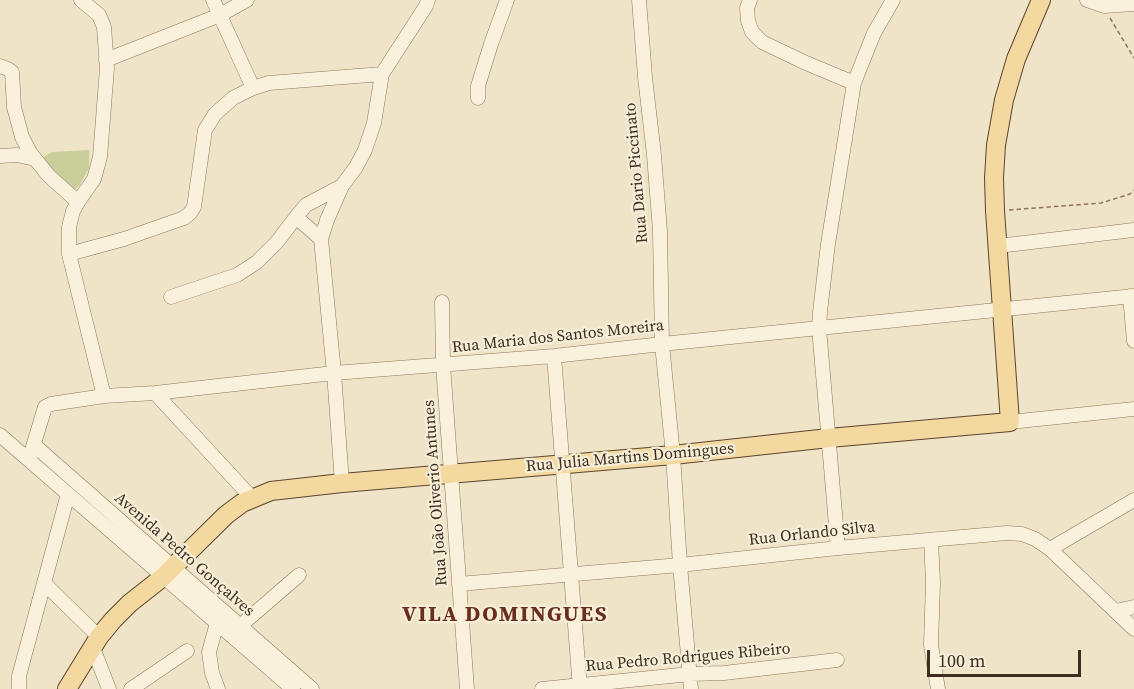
<!DOCTYPE html>
<html>
<head>
<meta charset="utf-8">
<style>
  body { margin:0 }
  #map { position:relative; width:1134px; height:689px; overflow:hidden; background:#f0e4c8; font-family:"Source Serif 4",serif }
  canvas { display:block }
  .scale { position:absolute; left:927px; top:650px; width:154px; height:27px; box-sizing:border-box; border:3px solid #3d2e20; border-top:0; padding-left:8px; font-size:18px; line-height:21px; white-space:nowrap; color:#3d2e20; -webkit-text-stroke:4px #f7eed8; paint-order:stroke }
</style>
</head>
<body>
<div id="map">
<canvas width="1134" height="689"></canvas>
<div class="scale">100 m</div>
</div>
<script>
const g = document.querySelector('canvas').getContext('2d');
g.lineJoin = 'round';
function fillPath(path, color) { g.fillStyle = color; g.fill(path, 'evenodd'); }
const shape = rows => new Path2D(rows.map(r => 'M' + r).join(''));
function strokePath(path, color, width, dash) { g.strokeStyle = color; g.lineWidth = width; g.lineCap = dash ? 'butt' : 'round'; g.setLineDash(dash || []); g.stroke(path); }
function label(font, color, halo, rows, align = 'center') {
  g.font = font + ' "Source Serif 4",serif'; g.lineWidth = 4.5; g.setLineDash([]); g.textBaseline = 'middle'; g.strokeStyle = halo; g.fillStyle = color; for (const [text, x, y, turn = 0] of rows) {
    g.save(); g.translate(x, y); g.rotate((+turn || 0) * Math.PI / 180); g.textAlign = isNaN(turn) ? turn : align; if (halo) g.strokeText(text, 0, 0); g.fillText(text, 0, 0); g.restore();
  }
}
fillPath(shape([
  [89,150,89,168,79,186,73,191,51,171,42,158,52,152]
]), '#c9cf9b');
const minor = shape([
  [81,0,99,15,104,27,107,68,100,157,94,179,78,202,73,211,69,227,69,254,104,396],
  [639,0,645,77,654,155,660,231,662,344,673,455,680,565,691,689],
  [750,0,747,8,748,21,752,32,762,42,806,63,854,83],
  [1087,0,1104,6,1134,4],
  [106,60,220,15,247,0],
  [0,66,8,69,12,72,14,107,22,137,31,154,49,176,78,202],
  [253,88,269,83,382,74],
  [478,98,478,86,491,44,507,0],
  [0,156,17,155,35,159],
  [321,239,296,217,306,205,342,186],
  [998,246,1134,230],
  [69,254,124,239,184,218,190,213,194,207,205,130,215,114,233,98,253,88,213,0],
  [1130,296,1134,341],
  [171,297,237,275,257,262,277,242,296,217],
  [442,302,443,365,467,689],
  [554,356,580,689],
  [155,393,252,498],
  [1010,422,1134,409],
  [0,435,293,689],
  [34,445,312,689],
  [29,460,45,407,51,404,104,396,155,393,334,373,554,356,662,344,1134,296],
  [342,483,334,373,321,239,327,220,342,186,356,167,365,150,374,123,382,74,426,6,428,0],
  [931,540,933,582,931,645,938,689],
  [838,548,819,328,820,312,828,244,854,83,874,33,893,0],
  [1050,549,1134,500],
  [44,583,99,637],
  [459,584,680,565,838,548,1007,533,1022,534,1035,539,1050,549,1134,629],
  [1116,611,1134,607],
  [217,623,209,652,212,673,218,689],
  [240,626,299,575],
  [93,648,109,689],
  [19,689,19,676,68,494],
  [131,689,187,651],
  [542,689,690,674,724,673,837,660]
]);
const major = shape([
  [67,689,99,637,113,620,130,603,163,577,226,515,242,503,271,491,342,483,673,455,829,438,1010,422,995,211,994,178,996,145,1004,100,1016,59,1041,0]
]);
strokePath(minor, '#8d765c', 15);
strokePath(major, '#5b4430', 20);
strokePath(shape([
  [1110,18,1134,58],
  [1009,210,1101,203,1130,194,1134,190]
]), '#8d765c', 1.5, [4.5, 3]);
strokePath(minor, '#faf1dc', 14);
strokePath(major, '#f3d9a0', 18);
label('16px', '#3d2e20', '#f7eed8', [
  ["Rua Dario Piccinato",637,173,-95],
  ["Rua Maria dos Santos Moreira",558,337,-6],
  ["Rua Julia Martins Domingues",630,458,-5],
  ["Rua João Oliverio Antunes",436,493,-94],
  ["Rua Orlando Silva",812,534,-6],
  ["Avenida Pedro Gonçalves",184,555,41],
  ["Rua Pedro Rodrigues Ribeiro",688,658,-5]
]);
g.letterSpacing = '1.5px';
label('bold 22px', '#6b2e1e', '#f7eed8', [
  ["VILA DOMINGUES",505,615]
]);
g.letterSpacing = '0px';
</script>
</body>
</html>
